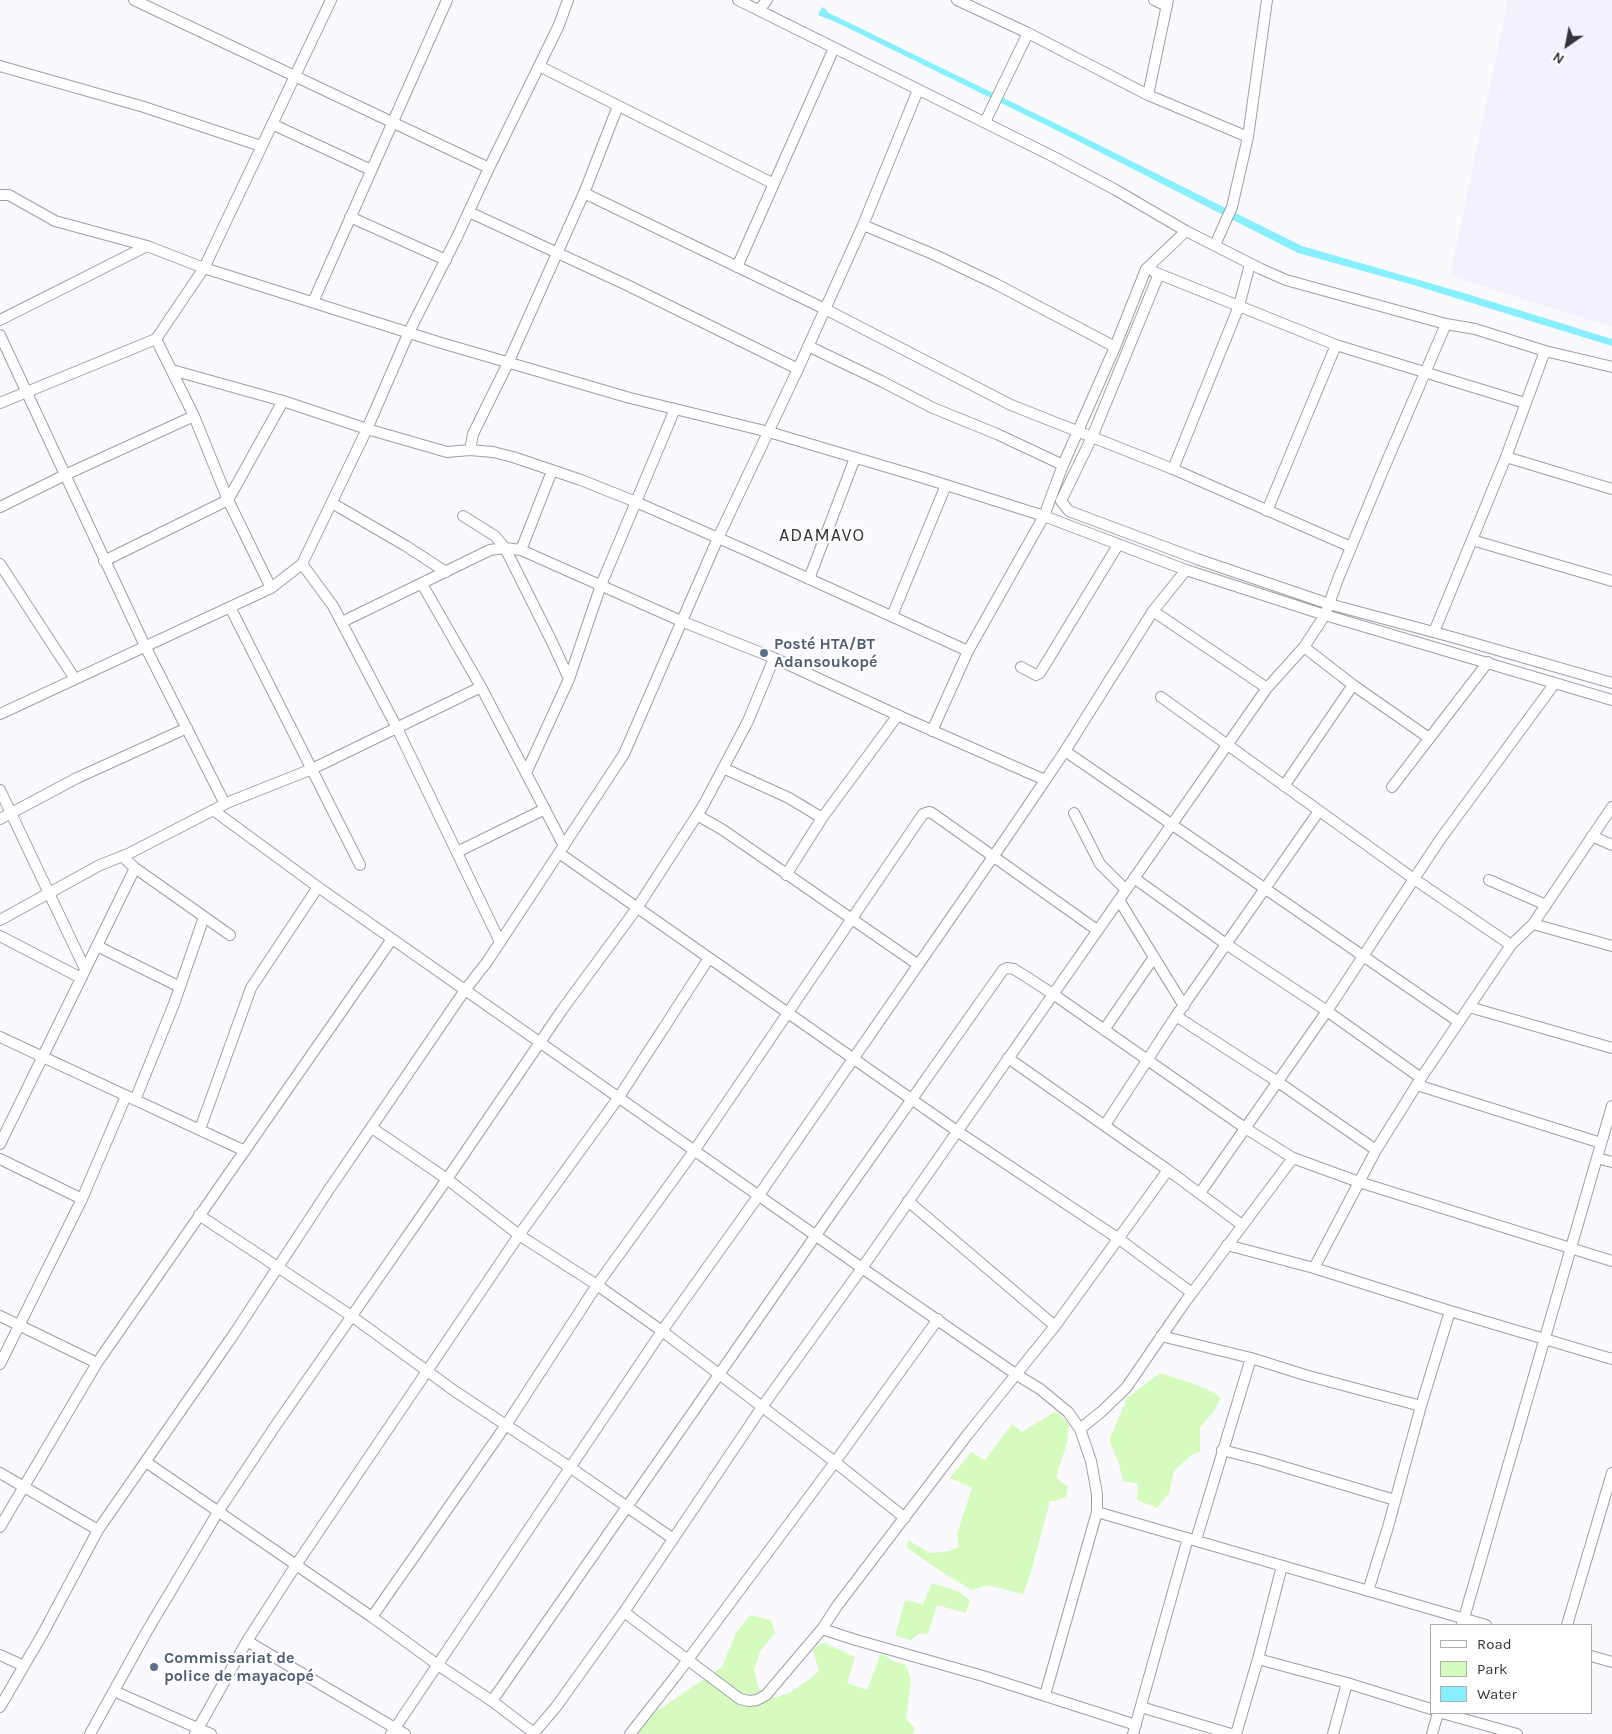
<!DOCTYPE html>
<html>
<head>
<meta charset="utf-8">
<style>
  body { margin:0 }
  #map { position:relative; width:1612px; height:1734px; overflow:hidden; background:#fafafe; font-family:Karla,sans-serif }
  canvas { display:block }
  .legend { position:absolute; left:1430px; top:1624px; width:162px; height:90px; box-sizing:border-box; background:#fff; border:1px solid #aeaeaf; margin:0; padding:6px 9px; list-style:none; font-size:15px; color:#343538 }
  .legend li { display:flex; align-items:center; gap:10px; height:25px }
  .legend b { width:25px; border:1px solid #aeaeaf }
  .north { position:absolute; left:1542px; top:20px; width:50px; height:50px; -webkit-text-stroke:4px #fff; paint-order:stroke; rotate:213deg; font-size:14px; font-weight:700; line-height:20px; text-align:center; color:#343538 }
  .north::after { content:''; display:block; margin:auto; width:18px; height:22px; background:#343538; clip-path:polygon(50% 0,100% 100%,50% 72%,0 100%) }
</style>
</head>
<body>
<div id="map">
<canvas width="1612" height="1734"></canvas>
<ul class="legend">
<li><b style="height:6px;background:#fff"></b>Road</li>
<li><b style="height:14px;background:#d5fbbf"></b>Park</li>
<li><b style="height:14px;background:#88efff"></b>Water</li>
</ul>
<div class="north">N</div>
</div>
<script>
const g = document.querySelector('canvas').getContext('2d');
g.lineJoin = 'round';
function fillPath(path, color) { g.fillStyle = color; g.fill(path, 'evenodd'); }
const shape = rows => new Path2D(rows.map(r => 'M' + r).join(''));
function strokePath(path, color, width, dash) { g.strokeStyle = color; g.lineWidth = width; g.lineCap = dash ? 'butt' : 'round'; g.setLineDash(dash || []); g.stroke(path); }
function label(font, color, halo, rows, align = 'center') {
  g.font = font + ' Karla,sans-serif'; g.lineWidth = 4.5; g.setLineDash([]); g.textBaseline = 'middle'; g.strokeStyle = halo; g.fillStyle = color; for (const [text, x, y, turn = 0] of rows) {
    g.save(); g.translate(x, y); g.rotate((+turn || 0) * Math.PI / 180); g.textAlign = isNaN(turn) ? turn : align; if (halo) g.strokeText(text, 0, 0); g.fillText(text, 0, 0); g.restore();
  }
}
fillPath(shape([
  [1508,0,1612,0,1612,327,1450,276]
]), '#f2f2ff');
fillPath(shape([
  [1160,1373,1194,1384,1217,1394,1220,1399,1214,1411,1200,1428,1200,1452,1191,1455,1174,1471,1169,1493,1157,1508,1137,1500,1138,1484,1123,1481,1119,1464,1109,1440,1127,1398],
  [1056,1411,1069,1424,1067,1443,1056,1477,1068,1487,1066,1497,1056,1501,1050,1501,1030,1575,1023,1594,987,1585,972,1590,945,1574,907,1548,908,1540,930,1553,949,1551,959,1547,957,1534,972,1488,950,1478,971,1452,985,1460,1012,1424,1022,1432],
  [932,1583,958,1591,970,1600,966,1613,937,1605,928,1634,921,1633,911,1640,895,1636,905,1600,923,1604],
  [750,1615,771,1620,775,1633,760,1652,754,1670,759,1689,774,1698,789,1693,807,1681,819,1671,813,1650,823,1642,855,1657,847,1683,867,1690,881,1653,893,1661,906,1665,911,1680,906,1719,915,1728,913,1734,633,1734,642,1721,722,1667,736,1633]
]), '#d5fbbf');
fillPath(shape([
  [822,7,827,10,827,12,1065,128,1302,246,1464,293,1612,339,1612,346,1410,284,1298,253,1062,133,838,23,818,15]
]), '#88efff');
const street = shape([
  [134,0,489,168],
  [738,0,1054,157,1114,189,1186,231,1261,269,1286,280,1355,299,1446,324,1475,329,1545,351,1612,367],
  [957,0,1028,33,1148,95,1248,137],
  [1154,0,1167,6],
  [759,10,767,0],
  [0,66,144,107,261,146],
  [539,66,772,183],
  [1148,95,1168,0],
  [985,122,1028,33],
  [272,124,371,170],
  [584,193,825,309,1011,405,1173,469,1351,547],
  [0,195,9,195,55,221,147,246,204,268,438,342,630,398,769,432,924,478,1044,516,1186,570,1325,615,1612,700],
  [469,212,629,286,798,369],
  [350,217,446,260],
  [863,225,935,255,996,284,1115,347],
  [1215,245,1232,207,1248,137,1267,0],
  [737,267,834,48],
  [1154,272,1336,345,1525,403],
  [1159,274,1092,437,1061,501,1069,511,1197,559,1329,604,1452,637,1612,683],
  [313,302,447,0],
  [0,320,147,246],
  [0,335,145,646,225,804],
  [156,339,194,416,228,500,271,588],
  [808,346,881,381,933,408,997,434,1063,465],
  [172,370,283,401,367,429,447,452,470,450,473,434,508,363,584,193,618,106],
  [0,403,156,339,204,268,331,0],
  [470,450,493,452,513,457,581,480,636,502,750,552,968,651],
  [1506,457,1612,489],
  [1173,469,1239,306,1250,264],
  [332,503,406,546,446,572],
  [0,507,65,475,194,416],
  [1267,511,1336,345],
  [463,516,495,536,505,548,552,642,569,679],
  [1472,540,1612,581],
  [521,550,552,471],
  [104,561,228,500,283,401],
  [0,564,75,679],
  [302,564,333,606,397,728,500,942],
  [809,579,855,458],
  [422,584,481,687,564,846],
  [230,607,360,865],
  [1153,611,1267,688],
  [892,616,946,485],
  [342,622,490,550,505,548,521,550,681,621,774,658,906,719,1045,780],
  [1434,632,1506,457,1545,351],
  [1304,647,1353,685,1429,738],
  [1021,667,1036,675,1040,673,1118,545],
  [1161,697,1414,879,1511,945],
  [0,714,271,588,302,564,367,429,409,332,457,237,489,168,539,66,559,25,568,0],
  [932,731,968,651,1044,516,1063,465,1115,347,1146,269,1186,231],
  [1065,751,1459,1022],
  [723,768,789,798,822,818],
  [526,773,569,679,601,585,675,409],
  [1284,786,1353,685],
  [1392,787,1488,662],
  [0,790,85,969],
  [213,810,318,887,862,1268,1017,1375,1040,1389,1068,1412,1080,1429,1091,1461,1097,1494,1097,1512,1045,1695],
  [1074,813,1100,864,1126,890],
  [697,815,723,830,917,964],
  [0,819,77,778,187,728],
  [1592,836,1612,845],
  [457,852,545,809],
  [559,853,957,1131,1119,1239,1192,1293],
  [122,856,135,868,230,935],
  [786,875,822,818,898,715],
  [1134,878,1226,944,1327,1011,1421,1078],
  [1489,880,1546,905],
  [1119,900,1184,1006],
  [0,920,100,865,128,854,229,802,312,769,481,687],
  [1533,924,1612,946],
  [0,936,81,978],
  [97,946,180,987],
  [1469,1007,1612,1048],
  [1176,1016,1278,1082,1376,1150],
  [1104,1030,1154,957],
  [0,1037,245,1151],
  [1008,1058,1168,1170,1242,1225],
  [1417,1085,1601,1143],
  [135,1100,174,1004,204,917],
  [1105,1125,1176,1016,1319,811],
  [372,1128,447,1179,519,1235,597,1285,662,1331,835,1462,905,1518],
  [200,1129,251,988,318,887],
  [0,1144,135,868],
  [1597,1158,1612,1162],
  [0,1159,82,1199],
  [1200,1193,1327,1011,1439,841,1555,683],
  [908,1201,1055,1326],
  [199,1215,350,1315,456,1392,571,1468,672,1538],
  [1227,1245,1314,1268,1450,1311,1612,1359],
  [1314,1268,1376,1150,1421,1078,1511,945,1533,924,1612,807],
  [0,1316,97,1363],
  [1161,1336,1251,1358,1305,1375,1421,1406],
  [0,1364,82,1199,126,1096],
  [1080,1429,1101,1412,1126,1388,1183,1305,1293,1158],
  [1222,1450,1261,1460,1395,1500],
  [146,1462,372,1617,438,1665,492,1701,534,1733],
  [0,1473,98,1530],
  [1097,1512,1486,1625],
  [0,1527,97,1363,392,939],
  [1196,1540,1251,1358],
  [1368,1591,1388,1527,1421,1406,1450,1311],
  [624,1612,740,1699,749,1701,757,1700,766,1695,822,1629,837,1606,968,1434,1055,1326,1168,1170],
  [372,1617,506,1425,597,1285,694,1151,923,814,929,812,932,813,1097,930],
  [1462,1625,1612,1106],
  [1567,1625,1612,1473],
  [822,1629,856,1640,983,1676,1136,1725],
  [247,1641,405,1734],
  [0,1655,24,1666],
  [1591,1656,1612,1662],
  [1258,1659,1347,1683,1431,1709],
  [114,1691,211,1734],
  [492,1701,816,1235,1003,970,1007,968,1014,969,1053,994,1245,1128,1293,1158,1359,1182,1612,1261],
  [0,1707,42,1635,98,1530,234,1334,328,1191,465,990,487,962,624,754,718,538,798,369,863,225,918,90],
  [1141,1707,1231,1734],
  [1442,1713,1517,1734],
  [90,1734,147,1631,218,1512,276,1425,447,1179,562,1010,637,908,703,806,748,721,774,658],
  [195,1734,247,1641,296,1565,519,1235,619,1097,709,958],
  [391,1734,662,1331,759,1195,1004,841,1065,751,1153,611,1186,570],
  [533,1734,556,1707,624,1612,762,1407,862,1268,1267,688,1304,647,1325,615,1338,579,1381,475,1446,324],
  [630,1734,678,1673,835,1462,938,1319],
  [1133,1734,1188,1538],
  [1236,1734,1258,1659,1282,1566],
  [1333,1734,1347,1683],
  [1432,1734,1438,1713]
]);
strokePath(street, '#9e9fa6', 12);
strokePath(street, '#fff', 10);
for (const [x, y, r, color] of [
  [764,653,5,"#5c6f8a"],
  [154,1667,5,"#5c6f8a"]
]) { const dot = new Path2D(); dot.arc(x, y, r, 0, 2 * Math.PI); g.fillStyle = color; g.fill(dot); strokePath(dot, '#fff', 2); }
label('bold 16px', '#4e5e75', '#fff', [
  ["Posté HTA/BT",774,644],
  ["Adansoukopé",774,662],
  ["Commissariat de",164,1658],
  ["police de mayacopé",164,1676]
], 'left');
g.letterSpacing = '1px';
label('18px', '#343538', '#fff', [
  ["ADAMAVO",822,536]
]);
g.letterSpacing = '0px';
</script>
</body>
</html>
